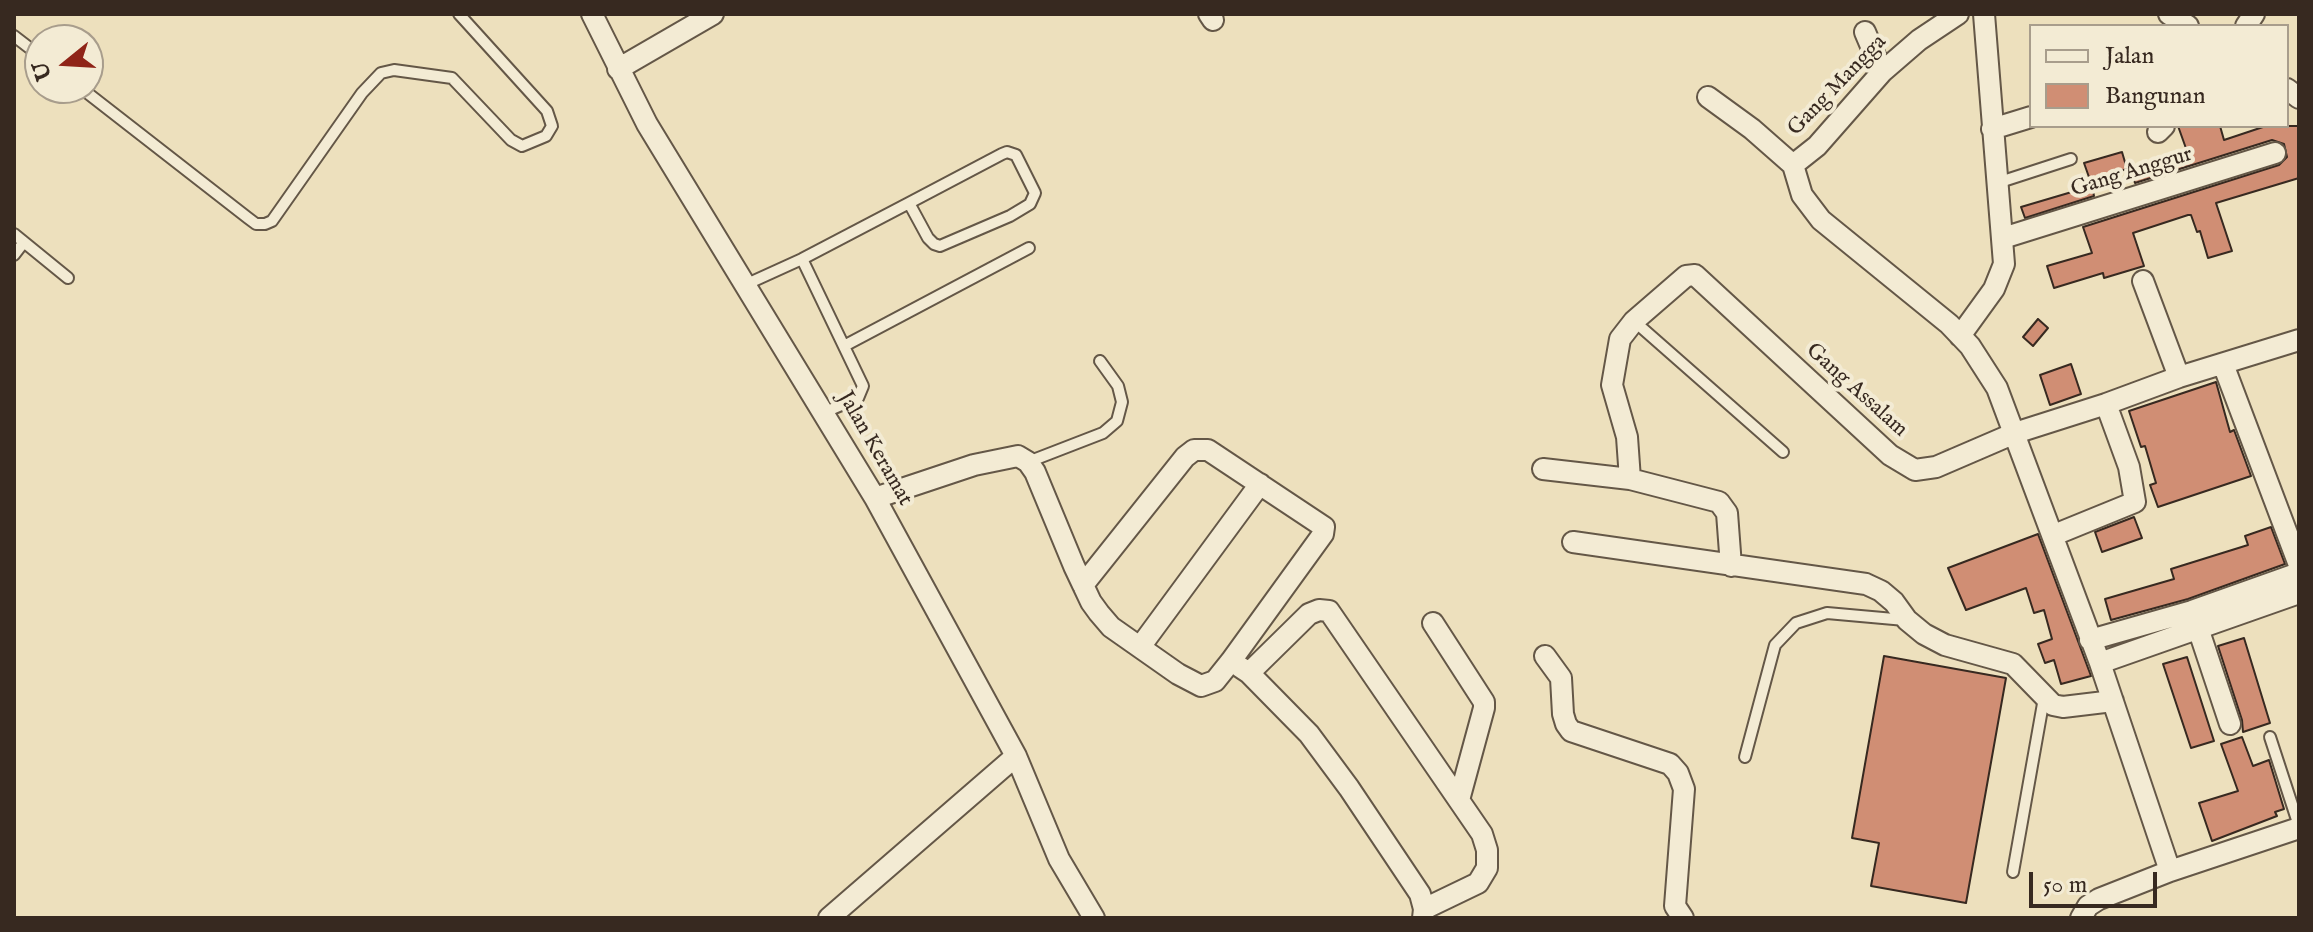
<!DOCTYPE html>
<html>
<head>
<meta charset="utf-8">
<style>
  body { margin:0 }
  #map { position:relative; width:2313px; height:932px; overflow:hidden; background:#ede0bd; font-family:"IM FELL English",serif }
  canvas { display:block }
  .frame { position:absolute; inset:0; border:16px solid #372920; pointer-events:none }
  .legend { position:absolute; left:2029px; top:24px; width:260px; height:104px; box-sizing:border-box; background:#f3ebd4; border:2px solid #a89d8c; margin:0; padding:10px 14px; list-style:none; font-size:24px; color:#372920 }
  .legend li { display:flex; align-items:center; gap:16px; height:40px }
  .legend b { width:40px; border:2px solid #a89d8c }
  .north { position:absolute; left:24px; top:24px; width:80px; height:80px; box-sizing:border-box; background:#f3ebd4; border:2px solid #a89d8c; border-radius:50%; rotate:252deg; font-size:22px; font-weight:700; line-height:32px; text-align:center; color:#372920 }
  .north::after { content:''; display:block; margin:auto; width:28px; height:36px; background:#8f2418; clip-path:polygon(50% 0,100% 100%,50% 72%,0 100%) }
  .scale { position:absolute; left:2029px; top:872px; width:128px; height:36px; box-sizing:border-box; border:4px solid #372920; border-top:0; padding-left:10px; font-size:24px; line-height:28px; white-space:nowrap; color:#372920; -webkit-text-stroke:6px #f3ebd4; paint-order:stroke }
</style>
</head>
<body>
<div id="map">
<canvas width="2313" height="932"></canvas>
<div class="frame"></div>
<ul class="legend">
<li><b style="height:10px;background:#f3ebd4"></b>Jalan</li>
<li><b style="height:22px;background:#d08e74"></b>Bangunan</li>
</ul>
<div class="north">U</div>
<div class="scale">50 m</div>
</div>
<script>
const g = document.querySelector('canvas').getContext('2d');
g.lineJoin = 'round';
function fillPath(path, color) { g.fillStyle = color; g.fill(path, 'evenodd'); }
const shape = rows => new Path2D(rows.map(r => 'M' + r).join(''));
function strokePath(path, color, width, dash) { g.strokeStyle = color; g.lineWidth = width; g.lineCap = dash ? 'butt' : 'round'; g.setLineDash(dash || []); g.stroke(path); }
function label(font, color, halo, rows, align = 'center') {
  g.font = font + ' "IM FELL English",serif'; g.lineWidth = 8; g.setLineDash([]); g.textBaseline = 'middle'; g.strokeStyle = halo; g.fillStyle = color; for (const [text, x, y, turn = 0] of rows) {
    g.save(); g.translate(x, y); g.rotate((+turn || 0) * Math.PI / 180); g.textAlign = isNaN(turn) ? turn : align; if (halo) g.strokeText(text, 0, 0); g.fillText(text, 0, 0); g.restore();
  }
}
const building = shape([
  [2178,126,2220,126,2224,140,2266,126,2299,126,2299,178,2216,203,2232,251,2208,258,2200,231,2197,232,2191,215,2188,215,2133,233,2144,266,2104,278,2103,273,2054,288,2047,266,2092,253,2083,227,2279,165,2287,157,2284,144,2272,140,2135,183,2131,172,2188,154,2178,126],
  [2122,152,2127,169,2090,180,2084,163,2122,152],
  [2092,186,2094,196,2025,218,2021,207,2092,186],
  [2038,319,2048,328,2033,346,2023,337,2038,319],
  [2071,364,2081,394,2050,405,2040,375,2071,364],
  [2216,382,2230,432,2234,430,2251,476,2158,507,2150,485,2156,483,2145,446,2141,447,2129,411,2216,382],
  [2134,517,2142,538,2102,552,2095,532,2134,517],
  [2271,527,2285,564,2188,599,2111,620,2105,599,2174,579,2171,569,2248,545,2245,536,2271,527],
  [2038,534,2091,676,2061,684,2054,660,2045,663,2038,644,2052,639,2044,610,2034,613,2026,588,1966,610,1948,568,2038,534],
  [2244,638,2270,723,2243,732,2242,720,2218,646,2244,638],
  [1884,656,2006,678,1966,903,1871,886,1879,843,1852,838,1884,656],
  [2187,657,2214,741,2191,748,2163,664,2187,657],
  [2242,737,2253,766,2269,760,2284,809,2275,812,2277,816,2212,841,2199,803,2238,791,2221,744,2242,737]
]);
fillPath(building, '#d08e74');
strokePath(building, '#372920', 2);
const lane = shape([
  [14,36,40,56],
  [81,88,248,218,256,224,265,224,272,221,362,93,381,73,394,70,452,78,511,140,522,146,546,136,552,126,547,111,459,14],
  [1997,183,2071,159],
  [14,234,68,278],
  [14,255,24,242],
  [802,259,863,386,858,398,825,412],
  [747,284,802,259,909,203,1002,154,1007,152,1016,155,1035,193,1030,204,1010,216,940,246,934,244,928,238,909,203],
  [1634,321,1783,452],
  [844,346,1029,248],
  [1028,462,1103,433,1117,421,1122,402,1118,386,1100,361],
  [2270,737,2299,826],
  [1745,757,1775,645,1796,623,1827,613,1905,620],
  [2013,872,2044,698]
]);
const street = shape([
  [592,14,647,124,875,498,1016,756,1059,859,1094,918],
  [1209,14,1213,20],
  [2169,14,2188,26],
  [2246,26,2254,14],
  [1865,32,1882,72],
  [618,69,713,14],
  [2287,89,2299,98],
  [1708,97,1752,129,1793,165,1802,195,1821,220,1949,324,1970,346,1997,388,2100,663,2170,871,2099,899,2088,906,2081,918],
  [1992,129,2031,117],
  [2158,132,2164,126],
  [1793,165,1817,146,1882,72,1919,40,1958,14],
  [2003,238,2275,153],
  [2143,281,2179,377],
  [1960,336,1994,289,2004,264,1984,14],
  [2223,364,2299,565],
  [1543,469,1630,479,1719,502,1727,513,1731,566],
  [1630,479,1627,437,1612,385,1620,339,1634,321,1686,276,1695,275,1890,455,1915,470,1936,467,2015,433,2106,404,2179,377,2299,340],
  [875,498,974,465,1018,456,1028,462,1035,472,1074,566,1083,585,1091,602,1099,613,1111,627,1178,674,1201,686,1215,681,1231,661,1323,534,1324,527,1208,450,1194,450,1185,457,1083,585],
  [2054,535,2135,502,2129,467,2106,404],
  [1573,542,1866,584,1881,591,1894,602,1907,620,1924,634,1945,645,2013,664,2053,705,2063,707,2113,701],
  [1433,623,1484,702,1484,708,1459,800],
  [2198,628,2230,724],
  [2090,640,2192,611,2299,573],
  [1140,647,1260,484],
  [1545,656,1561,678,1563,714,1566,724,1571,731,1670,764,1678,773,1684,789,1675,906,1683,918],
  [2100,663,2299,593],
  [1240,667,1249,673,1309,734,1349,788,1420,894,1424,909,1423,918],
  [1249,673,1309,614,1319,610,1329,611,1482,834,1487,850,1487,868,1478,883,1424,909],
  [2170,871,2299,828],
  [829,918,1016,756]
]);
strokePath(lane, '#645747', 14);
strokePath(street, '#645747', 24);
strokePath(lane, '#f3ebd4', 10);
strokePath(street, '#f3ebd4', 20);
label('22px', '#372920', '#f3ebd4', [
  ["Gang Mangga",1838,86,-46],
  ["Gang Anggur",2132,173,-17],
  ["Gang Assalam",1856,391,42],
  ["Jalan Keramat",874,449,60]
]);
</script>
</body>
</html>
